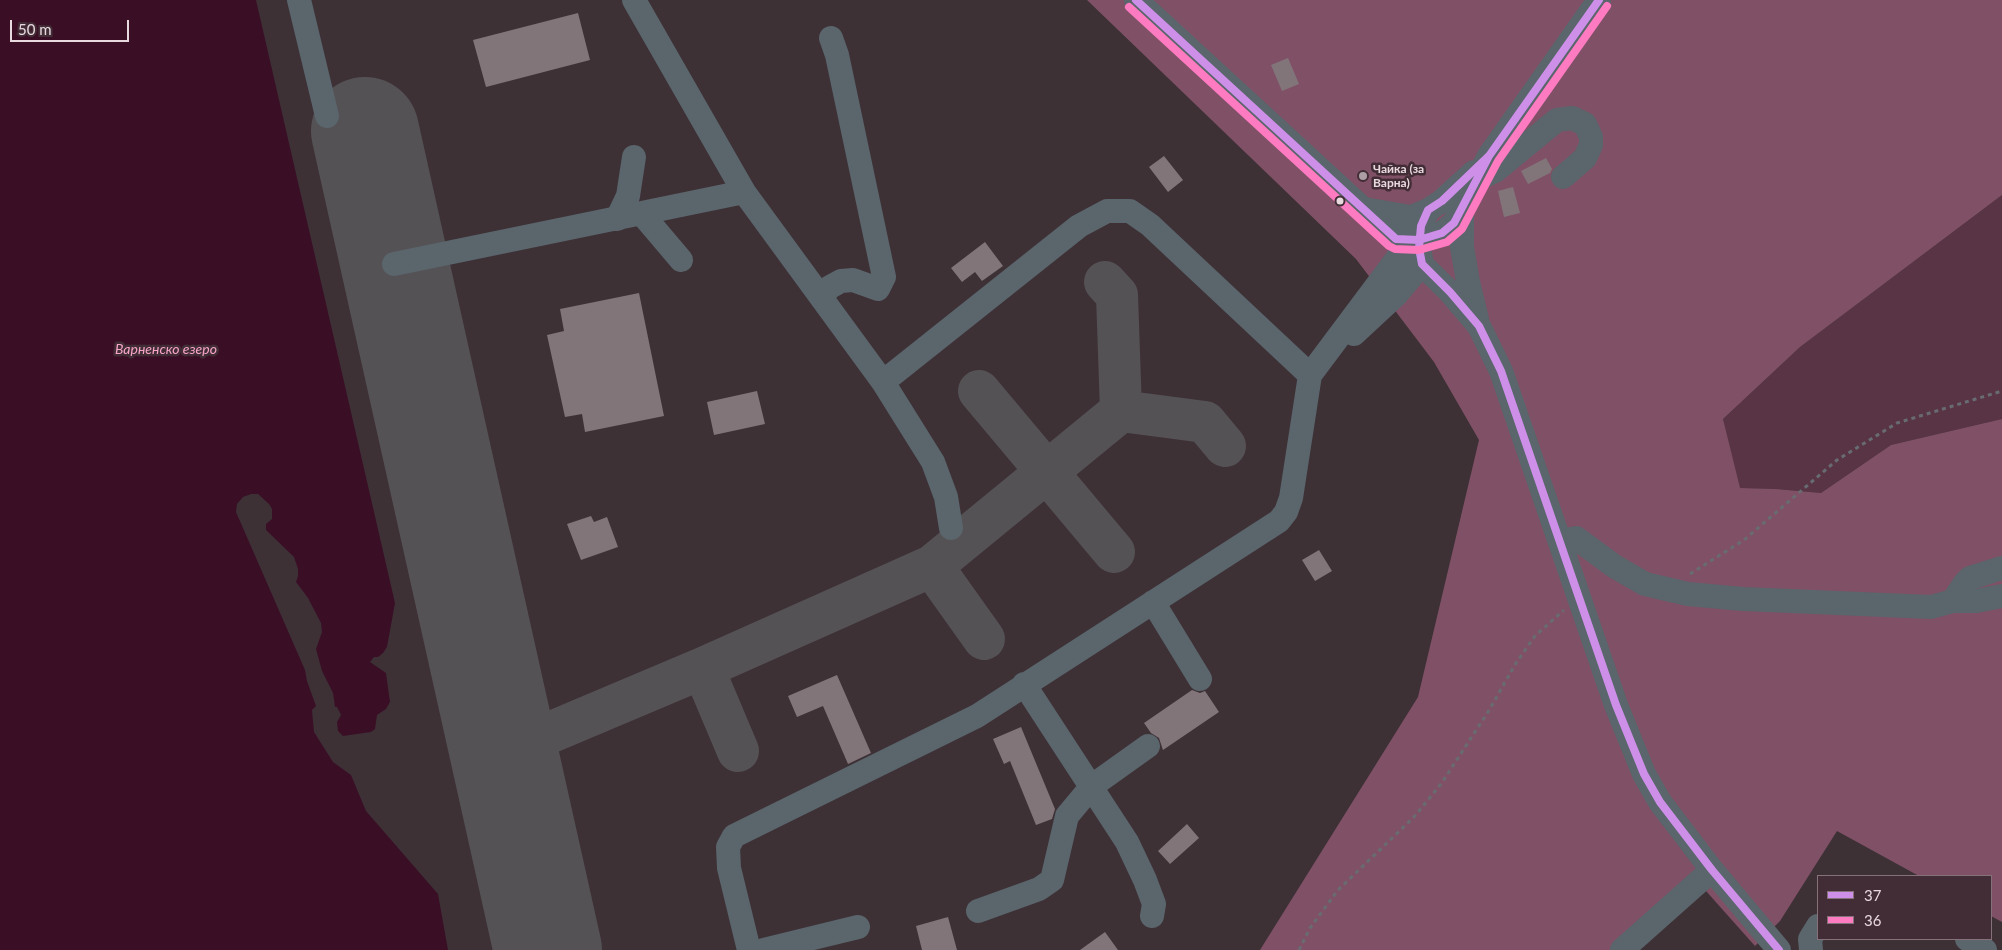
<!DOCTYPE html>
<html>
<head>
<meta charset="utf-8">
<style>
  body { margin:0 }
  #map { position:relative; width:2002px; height:950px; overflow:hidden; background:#3d3136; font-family:Lato,sans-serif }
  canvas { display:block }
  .legend { position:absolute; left:1817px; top:875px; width:175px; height:65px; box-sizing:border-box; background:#422c35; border:1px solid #847179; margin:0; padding:6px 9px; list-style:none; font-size:15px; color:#e8d9df }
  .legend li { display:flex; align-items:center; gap:10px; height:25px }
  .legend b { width:25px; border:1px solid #847179 }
  .scale { position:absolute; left:10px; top:20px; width:119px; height:22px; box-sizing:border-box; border:2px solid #e8d9df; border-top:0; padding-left:6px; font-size:15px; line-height:18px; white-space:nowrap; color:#e8d9df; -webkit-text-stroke:4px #422c35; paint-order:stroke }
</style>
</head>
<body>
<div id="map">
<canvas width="2002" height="950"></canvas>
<ul class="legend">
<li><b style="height:6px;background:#ce8fe9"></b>37</li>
<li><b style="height:6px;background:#fe7ac1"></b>36</li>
</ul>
<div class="scale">50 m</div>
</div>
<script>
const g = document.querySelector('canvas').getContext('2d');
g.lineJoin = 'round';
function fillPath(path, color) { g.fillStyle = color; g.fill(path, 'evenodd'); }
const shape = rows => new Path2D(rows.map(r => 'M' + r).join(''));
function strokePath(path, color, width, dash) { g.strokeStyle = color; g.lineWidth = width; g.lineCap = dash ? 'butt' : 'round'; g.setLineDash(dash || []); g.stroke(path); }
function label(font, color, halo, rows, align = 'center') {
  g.font = font + ' Lato,sans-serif'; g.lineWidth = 5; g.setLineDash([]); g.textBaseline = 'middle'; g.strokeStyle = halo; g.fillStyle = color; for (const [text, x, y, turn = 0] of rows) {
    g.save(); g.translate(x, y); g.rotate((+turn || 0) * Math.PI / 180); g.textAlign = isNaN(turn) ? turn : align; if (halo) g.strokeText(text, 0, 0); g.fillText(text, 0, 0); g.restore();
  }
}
fillPath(shape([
  [2002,195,2002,419,1891,445,1821,493,1776,489,1739,488,1723,419,1800,347]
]), '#583444');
fillPath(shape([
  [1087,0,2002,0,2002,195,1800,347,1723,419,1740,488,1776,489,1821,493,1891,445,2002,419,2002,922,1991,916,1991,876,1919,876,1837,831,1780,921,1755,946,1698,882,1622,950,1260,950,1418,697,1479,440,1434,362,1356,259]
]), '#805166');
fillPath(shape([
  [0,0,256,0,395,603,387,647,383,653,378,657,374,657,370,662,386,673,390,702,386,709,377,715,375,729,371,732,343,736,338,731,337,722,341,715,337,707,335,707,333,693,322,671,316,649,322,632,321,623,308,598,296,582,298,576,298,569,294,557,266,530,266,524,272,519,272,509,269,504,258,494,251,494,243,497,237,504,236,512,305,670,307,681,316,706,312,710,314,732,333,762,351,775,366,811,438,894,448,950,0,950]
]), '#3a0f26');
strokePath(shape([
  [1105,282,1117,295,1121,411],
  [979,391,1114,552],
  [932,566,984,639],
  [703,668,738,751],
  [504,752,703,668,932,566,1121,411,1205,422,1225,446]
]), '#555256', 42);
strokePath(shape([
  [365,131,548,950]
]), '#555256', 108);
fillPath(shape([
  [578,13,590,60,486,87,473,40],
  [1288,58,1299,84,1282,91,1271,65],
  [1164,156,1183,180,1168,192,1149,167],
  [1546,158,1552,169,1550,173,1528,184,1521,171],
  [1513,187,1520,213,1504,217,1498,191],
  [985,242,1003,266,982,281,975,272,962,282,951,268],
  [639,293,664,416,585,432,582,414,565,417,547,335,564,331,560,309],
  [757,391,765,424,714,435,707,402],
  [591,516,594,522,607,517,618,547,581,560,567,524],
  [1319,550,1332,571,1315,581,1302,560],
  [837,675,871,753,848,764,823,706,797,717,788,696],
  [1192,690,1200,693,1205,691,1219,712,1163,750,1159,738,1151,733,1144,723],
  [1021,727,1055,809,1052,819,1036,825,1010,761,1004,764,993,739],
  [1187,824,1199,838,1170,864,1158,851],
  [948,917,957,950,922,950,916,926],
  [1105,932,1118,950,1080,950]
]), '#81757a');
strokePath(shape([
  [1690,574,1744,540,1837,460,1897,423,2002,391],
  [1299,950,1310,928,1338,890,1414,817,1441,784,1488,712,1516,663,1535,636,1564,610]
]), '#686c72', 3, [4, 4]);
strokePath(shape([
  [299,0,327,116],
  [634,0,744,192],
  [1136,0,1396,239,1450,292,1479,326,1501,371,1616,705,1644,774,1660,802,1712,870,1779,950],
  [1480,178,1495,171,1557,120,1572,118,1585,124,1591,137,1591,145,1585,158,1563,177],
  [1462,207,1462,247,1468,282,1477,319],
  [1364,209,1411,217,1428,210,1442,201,1474,172],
  [642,214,681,260],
  [617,219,628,196,634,157],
  [1396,239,1428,238,1442,233,1454,223,1489,156,1599,0],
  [394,264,744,192,883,382,1079,226,1107,211,1130,211,1150,225,1310,375],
  [821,297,830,287,841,281,853,280,878,289,884,277,837,55,831,38],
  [1354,334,1396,295,1422,264,1419,248,1421,226,1428,210],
  [883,382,933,462,946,497,951,528],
  [1561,541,1576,538,1614,566,1645,584,1688,594,1743,599,1931,607,1953,601,1965,583,1970,578,2002,568],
  [1953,601,1976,601,2002,596],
  [1153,602,1200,679],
  [1024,684,1127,842,1145,880,1154,904,1152,916],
  [978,911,1039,889,1052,880,1067,816,1092,786,1148,746],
  [1967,939,1985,950],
  [749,950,729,868,728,847,734,836,977,716,1279,521,1286,512,1291,498,1310,375,1405,248],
  [764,950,858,927],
  [1622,950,1712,870],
  [1811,950,1810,939,1818,926]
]), '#5a656c', 24);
strokePath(shape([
  [1136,0,1396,239,1419,240,1442,233,1454,223,1489,156,1599,0],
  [1489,156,1442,201,1428,210,1421,226,1419,248,1422,264,1450,292,1479,326,1501,371,1616,705,1644,774,1660,802,1712,870,1779,950]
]), '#ce8fe9', 8);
strokePath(shape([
  [1129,7,1389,246,1395,249,1419,250,1447,242,1462,229,1498,161,1607,6]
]), '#fe7ac1', 8);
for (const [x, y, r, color] of [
  [1363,176,5,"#ac9ea4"],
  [1340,201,4.5,"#e8d9df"]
]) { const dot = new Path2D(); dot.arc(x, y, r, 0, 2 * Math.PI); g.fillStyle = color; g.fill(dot); strokePath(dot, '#422c35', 2); }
label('bold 12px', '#e8d9df', '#422c35', [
  ["Чайка (за",1373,169],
  ["Варна)",1373,183]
], 'left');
label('italic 14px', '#f7a4c8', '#422c35', [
  ["Варненско езеро",166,349]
]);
</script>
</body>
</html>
